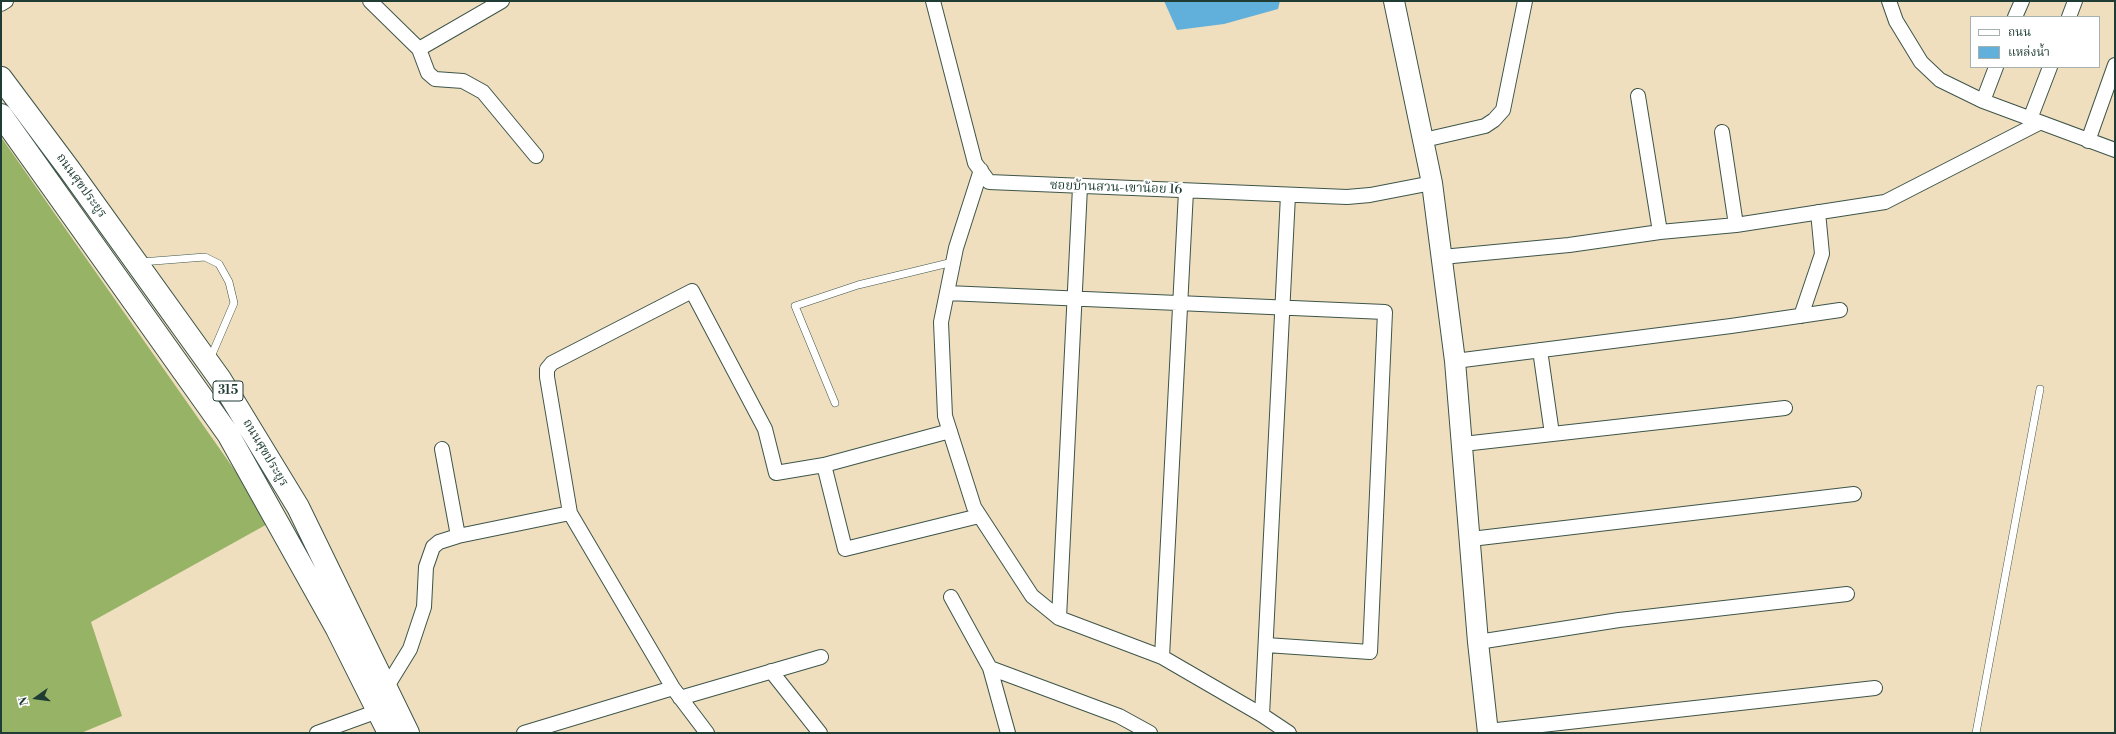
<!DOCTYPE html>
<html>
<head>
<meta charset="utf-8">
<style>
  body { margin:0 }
  #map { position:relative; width:2116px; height:734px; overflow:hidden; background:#efdfbf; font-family:"Libre Bodoni","Noto Serif Thai",serif }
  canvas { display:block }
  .frame { position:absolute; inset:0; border:2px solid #1f3d34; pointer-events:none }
  .legend { position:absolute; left:1970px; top:16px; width:130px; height:52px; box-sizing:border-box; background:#fff; border:1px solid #a5b1ae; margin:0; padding:5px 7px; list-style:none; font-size:12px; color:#1f3d34 }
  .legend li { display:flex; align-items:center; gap:8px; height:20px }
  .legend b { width:20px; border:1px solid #a5b1ae }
  .north { position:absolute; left:16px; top:678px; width:40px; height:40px; -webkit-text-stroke:3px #fff; paint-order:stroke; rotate:256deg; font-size:11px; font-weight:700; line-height:16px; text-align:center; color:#1f3d34 }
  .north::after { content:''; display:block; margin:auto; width:14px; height:18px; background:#1f3d34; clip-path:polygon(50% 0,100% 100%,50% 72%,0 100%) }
</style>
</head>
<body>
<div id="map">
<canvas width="2116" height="734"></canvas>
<div class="frame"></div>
<ul class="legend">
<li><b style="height:5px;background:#fff"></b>ถนน</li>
<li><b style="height:11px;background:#60b0db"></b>แหล่งน้ำ</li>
</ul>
<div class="north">N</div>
</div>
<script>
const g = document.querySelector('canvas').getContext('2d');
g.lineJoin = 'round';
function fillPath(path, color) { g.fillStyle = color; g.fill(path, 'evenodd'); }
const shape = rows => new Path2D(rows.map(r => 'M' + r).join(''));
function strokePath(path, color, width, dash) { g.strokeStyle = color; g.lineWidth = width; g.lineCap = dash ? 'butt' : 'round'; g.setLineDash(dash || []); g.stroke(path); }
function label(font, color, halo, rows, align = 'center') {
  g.font = font + ' "Libre Bodoni","Noto Serif Thai",serif'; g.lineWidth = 4; g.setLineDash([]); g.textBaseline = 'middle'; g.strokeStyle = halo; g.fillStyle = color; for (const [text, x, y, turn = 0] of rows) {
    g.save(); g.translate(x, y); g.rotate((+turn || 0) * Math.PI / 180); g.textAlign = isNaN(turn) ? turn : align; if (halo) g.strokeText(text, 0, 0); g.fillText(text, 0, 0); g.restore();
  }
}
fillPath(shape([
  [1,137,271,522,91,622,122,716,81,733,1,733]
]), '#97b366');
fillPath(shape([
  [1164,1,1280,1,1278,9,1224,24,1177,30]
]), '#60b0db');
const lane = shape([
  [141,262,205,257,219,264,229,282,234,303,210,359],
  [835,403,795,306,858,285,953,262],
  [1976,733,2040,389]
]);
const street = shape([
  [370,1,419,49,428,73,435,79,463,81,483,92,536,156],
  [933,1,975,163,989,182,1347,197,1370,195,1432,183],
  [1889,1,1896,21,1921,62,1940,80,1983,101,2115,150],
  [1,4,6,1],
  [2015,17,2022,1],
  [2069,17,2075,1],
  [419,49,502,1],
  [1638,96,1660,232,1736,225,1885,202,2039,123],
  [1983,101,1996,67],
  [2030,119,2050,67],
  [1722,132,1736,225],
  [1424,140,1485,126,1494,120,1503,110,1525,1],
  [2088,141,2115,65],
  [981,170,956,248,941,322,945,416,974,507,1032,596,1059,618,1162,657,1262,715,1289,733],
  [1442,257,1569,245,1660,232],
  [947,293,1385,312,1370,652,1266,645],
  [1801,316,1822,254,1818,212],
  [1540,350,1552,434],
  [1455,361,1731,326,1840,310],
  [1463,444,1785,408],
  [442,449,458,536],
  [824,465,845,549,979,516],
  [1471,539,1854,494],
  [951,597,990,668,1008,733],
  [1059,618,1080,187],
  [1478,642,1619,620,1847,594],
  [1162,657,1186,191],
  [990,668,1119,716,1150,733],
  [771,671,820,733],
  [386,688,410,649,424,607,426,567,433,547,439,542,458,536,570,513],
  [680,698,821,657],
  [1262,715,1288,195],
  [1488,731,1875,688],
  [317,733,378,711],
  [524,733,673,688],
  [707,733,673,688,570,513,547,377,547,369,552,363,692,291,765,429,776,473,824,465,950,431]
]);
const secondary = shape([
  [1394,1,1432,183,1455,361,1478,642,1488,733]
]);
const primary = shape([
  [1,78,69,169,220,379,298,507,408,733],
  [1,115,228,434,337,629,389,733]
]);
strokePath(lane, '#3e5549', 8);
strokePath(street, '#3e5549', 16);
strokePath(secondary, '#3e5549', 22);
strokePath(primary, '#3e5549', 24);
strokePath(lane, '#fff', 7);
strokePath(street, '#fff', 14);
strokePath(secondary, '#fff', 20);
strokePath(primary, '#fff', 22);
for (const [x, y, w] of [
  [228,391,30]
]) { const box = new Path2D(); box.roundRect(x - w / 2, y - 10, w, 20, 3); g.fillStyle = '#fff'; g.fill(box); strokePath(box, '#1f3d34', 1); }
label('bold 12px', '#1f3d34', null, [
  ["315",228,391]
]);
label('13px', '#1f3d34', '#fff', [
  ["ถนนศุขประยูร",81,186,54],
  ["ซอยบ้านสวน-เขาน้อย 16",1116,188,2],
  ["ถนนศุขประยูร",265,453,59]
]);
</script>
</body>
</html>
